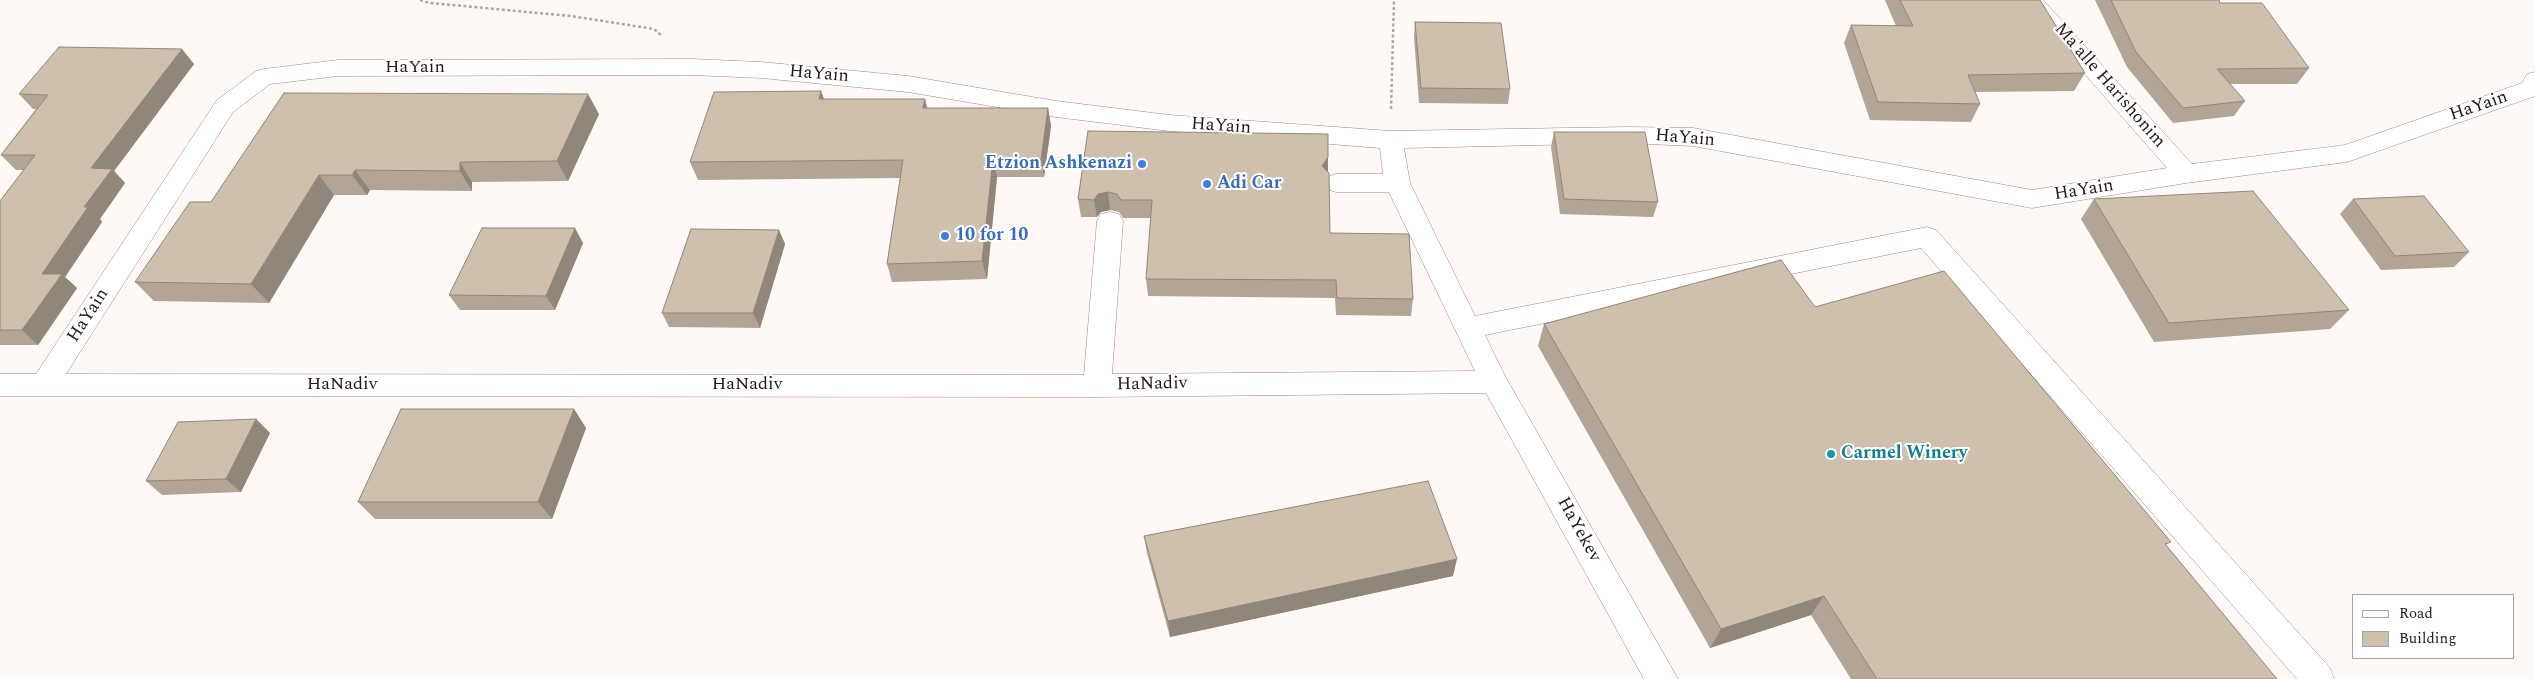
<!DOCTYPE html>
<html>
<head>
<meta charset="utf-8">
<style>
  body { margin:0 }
  #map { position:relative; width:2535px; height:679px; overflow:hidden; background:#fef9f7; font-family:Spectral,serif }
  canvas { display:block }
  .legend { position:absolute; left:2352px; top:594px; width:162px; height:65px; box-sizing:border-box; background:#fff; border:1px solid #a7a3a2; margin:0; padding:6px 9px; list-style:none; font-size:15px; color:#221916 }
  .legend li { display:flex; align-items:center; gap:10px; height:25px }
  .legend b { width:25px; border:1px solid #a7a3a2 }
</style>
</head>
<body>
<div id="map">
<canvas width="2535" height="679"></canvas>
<ul class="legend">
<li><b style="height:6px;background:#fff"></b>Road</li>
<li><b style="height:14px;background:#cfc0ae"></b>Building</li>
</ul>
</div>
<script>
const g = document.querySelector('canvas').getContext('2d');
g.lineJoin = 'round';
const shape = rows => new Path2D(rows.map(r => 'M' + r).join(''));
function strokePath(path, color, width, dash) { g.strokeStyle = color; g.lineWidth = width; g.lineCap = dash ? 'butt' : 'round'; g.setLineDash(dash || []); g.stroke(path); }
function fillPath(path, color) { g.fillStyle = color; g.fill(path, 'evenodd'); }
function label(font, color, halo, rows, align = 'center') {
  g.font = font + ' Spectral,serif'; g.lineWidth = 4; g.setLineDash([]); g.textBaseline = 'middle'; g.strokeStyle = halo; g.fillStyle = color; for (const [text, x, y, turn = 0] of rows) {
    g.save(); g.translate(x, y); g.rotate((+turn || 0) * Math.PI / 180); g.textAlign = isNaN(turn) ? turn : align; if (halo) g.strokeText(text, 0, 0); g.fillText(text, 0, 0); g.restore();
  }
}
const minor = shape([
  [2020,0,2043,0,2192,164,2345,145,2522,83,2527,74,2535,72,2535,96,2347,162,2186,183,2032,208,1693,146,1628,143,1404,148,1410,183,1475,316,1927,227,1936,230,2330,668,2334,679,2297,679,1921,248,1485,335,1505,376,1678,679,1644,679,1486,393,1097,397,0,396,0,374,36,374,217,100,256,71,264,69,338,60,692,59,761,62,908,76,1056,101,1169,115,1391,131,1628,127,1693,128,2032,190,2167,168,2020,0],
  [692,75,761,78,908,92,1056,117,1169,131,1380,148,1383,174,1336,174,1327,177,1323,183,1327,189,1336,192,1389,192,1475,371,1112,374,1123,221,1119,214,1110,212,1101,214,1097,221,1084,375,66,374,233,112,270,84,338,76,692,75]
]);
strokePath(minor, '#9d877f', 1);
strokePath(shape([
  [420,0,430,3,571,16,654,29,662,36],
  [1391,109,1394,0]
]), '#aea8a5', 2.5, [3, 2.5]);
fillPath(minor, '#fff');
fillPath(shape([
  [1885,0,2040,0,2085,73,2074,91,1975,92,1980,104,1971,122,1870,120,1844,43,1851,25,1896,26],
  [2095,0,2219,0,2220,3,2309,68,2297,84,2230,84,2245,101,2234,116,2173,123,2127,67],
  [1415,22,1510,89,1508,104,1419,103,1414,37],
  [194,64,114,171,125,183,100,219,102,222,65,277,77,288,38,345,0,345,0,201,24,170,16,170,1,155,36,109,33,109,19,94],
  [821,91,824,99,925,99,927,108,1048,108,1051,126,1044,177,997,177,987,279,892,282,887,264,900,178,698,180,690,162],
  [284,93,599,114,568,181,472,182,472,191,370,190,367,195,334,195,269,303,154,301,135,282,211,202],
  [1088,131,1328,172,1330,233,1413,299,1411,316,1336,315,1335,298,1148,296,1146,279,1151,218,1123,218,1119,212,1110,210,1101,212,1097,217,1081,217,1078,199],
  [1554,132,1658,202,1653,217,1560,214,1551,147],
  [2094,199,2349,310,2330,329,2154,342,2081,219],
  [2353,199,2469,252,2454,267,2381,270,2340,214],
  [779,230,785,244,760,328,669,327,662,313],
  [583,243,555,310,460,310,449,295],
  [1815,307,2167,546,2277,679,1851,679,1811,615,1710,648,1538,346,1544,324],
  [574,409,586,428,552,519,375,519,358,502],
  [256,419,270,433,241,492,162,495,146,481],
  [1144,536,1453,576,1170,637,1147,553]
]), '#b2a596');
fillPath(shape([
  [182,49,194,64,114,171,125,183,100,219,102,222,65,277,77,288,38,345,22,330,42,274,84,207,91,168],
  [821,91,827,109,819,99],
  [588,94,599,114,568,181,557,161],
  [925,99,929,117,923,108],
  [1048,108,1051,126,1044,177,1041,159],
  [1328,157,1328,175,1322,166],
  [993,159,997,177,987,279,982,261],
  [460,162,472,182,472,191,460,171],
  [355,170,370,190,367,195,352,175],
  [319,175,334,195,269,303,251,284],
  [1108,192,1110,210,1101,212,1097,217,1094,200,1098,194],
  [575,228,583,243,555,310,546,296],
  [779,230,785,244,760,328,753,313],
  [574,409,586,428,552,519,538,502],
  [256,419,270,433,241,492,226,479],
  [1457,559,1453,576,1170,637,1168,621],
  [1824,596,1811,615,1710,648,1721,629]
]), '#91867a');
const building = shape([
  [1900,0,2040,0,2085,73,1968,75,1980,104,1878,102,1851,25,1913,26,1900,0],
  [2111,0,2219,0,2220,3,2262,3,2309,68,2217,69,2245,101,2183,108,2136,52,2111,0],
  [1415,22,1501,23,1510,89,1421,88,1415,22],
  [59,47,182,49,91,168,112,169,84,207,88,207,42,274,62,274,22,330,0,330,0,201,35,155,1,155,48,95,19,94,59,47],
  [821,91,819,99,925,99,923,108,1048,108,1041,159,993,159,982,261,887,264,903,160,690,162,714,92,821,91],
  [284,93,588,94,557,161,460,162,460,171,355,170,352,175,319,175,251,284,135,282,190,202,211,202,284,93],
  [1088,131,1328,134,1328,157,1322,166,1329,173,1330,233,1409,234,1413,299,1337,298,1336,280,1146,279,1152,200,1121,200,1117,194,1108,192,1098,194,1094,200,1078,199,1088,131],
  [1554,132,1645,132,1658,202,1564,199,1554,132],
  [2253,191,2349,310,2169,323,2094,199,2253,191],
  [2424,196,2469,252,2395,256,2353,199,2424,196],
  [482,228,575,228,546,296,449,295,482,228],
  [691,229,779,230,753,313,662,313,691,229],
  [1781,260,1815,307,1944,271,2171,542,2165,544,2277,679,1877,679,1824,596,1721,629,1544,324,1781,260],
  [401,409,574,409,538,502,358,502,401,409],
  [256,419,226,479,146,481,178,422,256,419],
  [1428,481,1457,559,1168,621,1144,536,1428,481]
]);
fillPath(building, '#cfc0ae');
strokePath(building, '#91867a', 1);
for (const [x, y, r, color] of [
  [1142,164,5,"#3f7fe0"],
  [1207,184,5,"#3f7fe0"],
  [945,236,5,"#3f7fe0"],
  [1831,454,5,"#0f9aa8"]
]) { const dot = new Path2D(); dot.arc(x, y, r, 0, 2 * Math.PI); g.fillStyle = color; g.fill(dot); strokePath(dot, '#fff', 2); }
label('18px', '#221916', '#fff', [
  ["HaYain",415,68],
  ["HaYain",819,75,5],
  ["Ma'alle Harishonim",2109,86,49],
  ["HaYain",2479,107,-19],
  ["HaYain",1221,127,4],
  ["HaYain",1685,139,5],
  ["HaYain",2084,191,-9],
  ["HaYain",89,316,-57],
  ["HaNadiv",342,385],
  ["HaNadiv",747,385],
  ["HaNadiv",1152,385,-1],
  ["HaYekev",1578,530,61]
]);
label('bold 18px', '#366cbe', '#fff', [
  ["Etzion Ashkenazi",1132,164,"right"],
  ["Adi Car",1217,184],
  ["10 for 10",955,236]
], 'left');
label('bold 18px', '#0d838f', '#fff', [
  ["Carmel Winery",1841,454]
], 'left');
</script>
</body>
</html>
